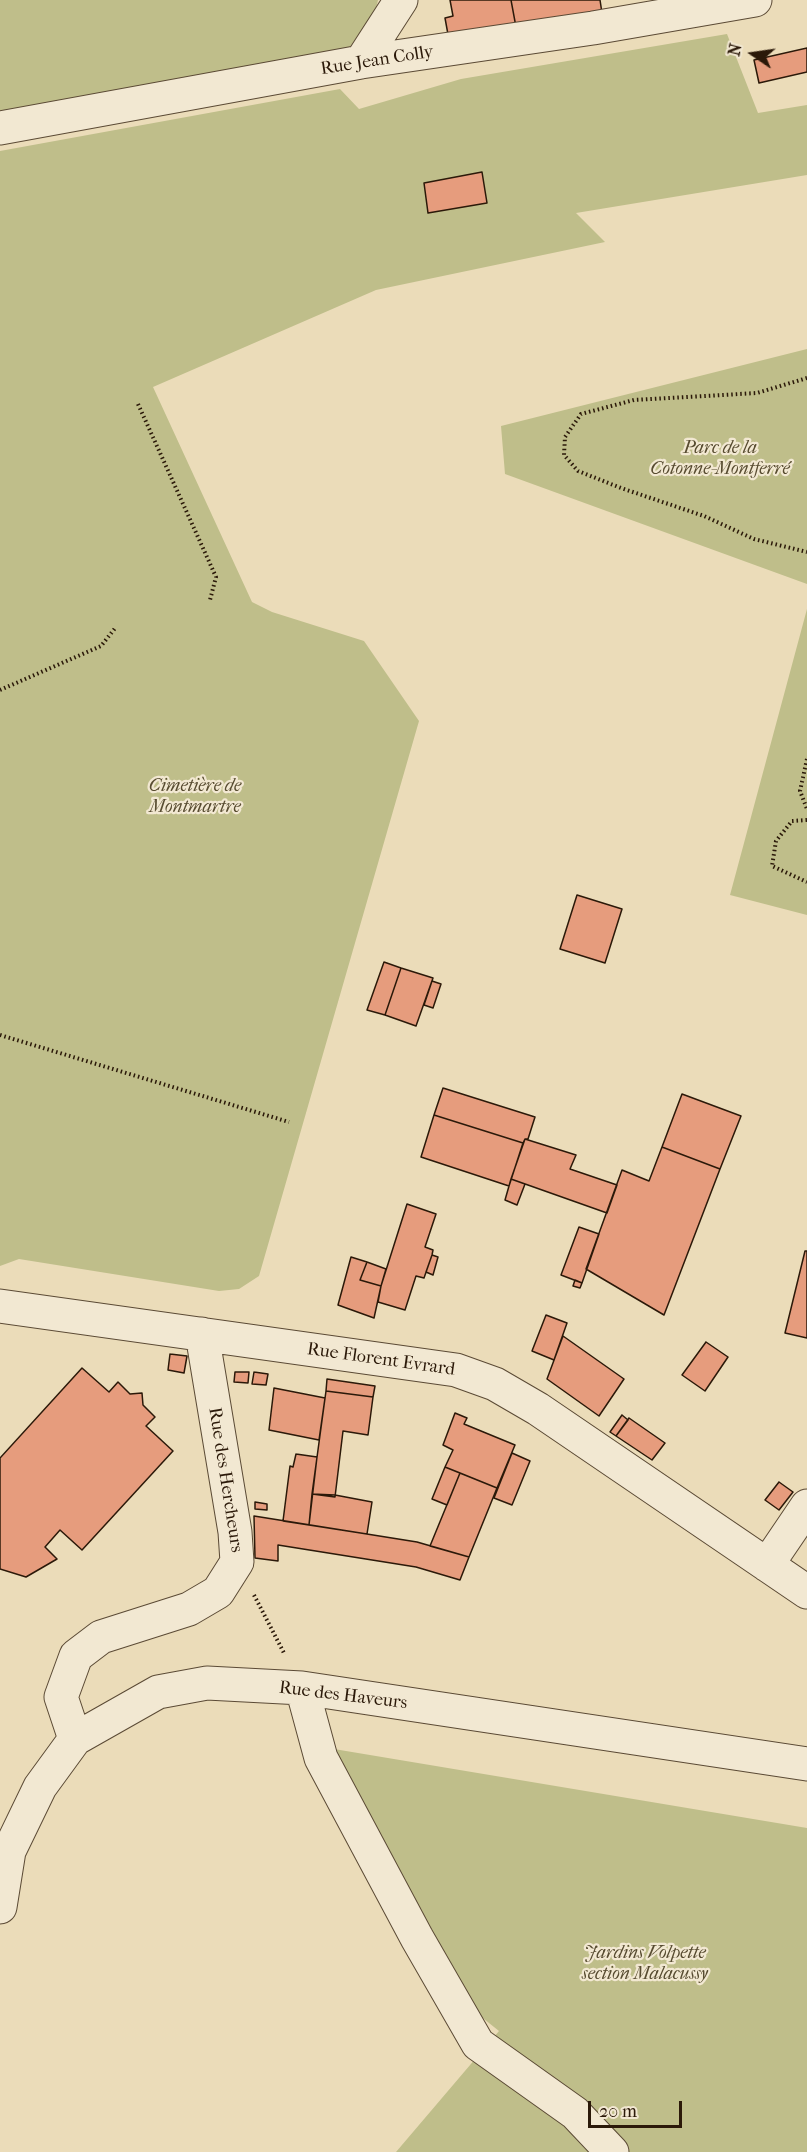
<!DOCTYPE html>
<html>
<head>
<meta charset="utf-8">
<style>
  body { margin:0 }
  #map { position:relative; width:807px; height:2152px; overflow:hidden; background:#ebdcb9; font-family:"IM FELL French Canon",serif }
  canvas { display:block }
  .north { position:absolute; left:723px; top:24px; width:60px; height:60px; -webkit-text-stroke:4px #f2e8d2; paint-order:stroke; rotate:283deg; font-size:16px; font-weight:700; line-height:24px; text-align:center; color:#2b1909 }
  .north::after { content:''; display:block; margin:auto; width:21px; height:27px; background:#2b1909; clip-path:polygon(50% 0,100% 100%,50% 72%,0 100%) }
  .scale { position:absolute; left:588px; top:2101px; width:94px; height:27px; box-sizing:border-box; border:3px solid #2b1909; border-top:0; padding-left:8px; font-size:18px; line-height:21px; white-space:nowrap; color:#2b1909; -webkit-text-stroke:4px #f2e8d2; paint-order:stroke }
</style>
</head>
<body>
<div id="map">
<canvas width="807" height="2152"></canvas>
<div class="north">N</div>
<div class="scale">20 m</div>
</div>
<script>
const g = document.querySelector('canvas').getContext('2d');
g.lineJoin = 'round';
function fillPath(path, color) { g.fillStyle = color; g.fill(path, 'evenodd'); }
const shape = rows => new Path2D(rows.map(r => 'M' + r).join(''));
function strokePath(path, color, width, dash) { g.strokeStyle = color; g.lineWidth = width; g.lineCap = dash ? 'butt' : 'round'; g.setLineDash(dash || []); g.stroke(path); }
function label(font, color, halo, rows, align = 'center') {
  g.font = font + ' "IM FELL French Canon",serif'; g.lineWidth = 4.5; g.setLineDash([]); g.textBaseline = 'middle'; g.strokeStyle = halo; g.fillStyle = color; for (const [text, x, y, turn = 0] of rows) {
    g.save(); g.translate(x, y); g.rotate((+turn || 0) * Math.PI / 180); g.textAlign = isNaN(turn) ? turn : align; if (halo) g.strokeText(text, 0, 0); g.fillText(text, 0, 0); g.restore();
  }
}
fillPath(shape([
  [0,0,378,0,376,9,348,50,0,113],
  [727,34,758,113,807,105,807,175,576,213,605,242,376,290,153,387,252,602,272,612,364,641,419,721,259,1276,239,1289,219,1291,19,1259,0,1266,0,151,340,89,359,109,461,79],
  [807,349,807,584,505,474,501,426],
  [807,609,807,915,730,895],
  [328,1748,807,1828,807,2152,396,2152,499,2031,469,2007]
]), '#bfbe8a');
const building = shape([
  [450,0,511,0,516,27,449,40,445,18,453,16,450,0],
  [511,0,600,0,602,13,516,27,511,0],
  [807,48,807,72,759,83,754,60,807,48],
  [482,172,487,203,428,213,424,183,482,172],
  [577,895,622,909,605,963,560,949,577,895],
  [384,962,401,968,385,1015,367,1010,384,962],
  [401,968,433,978,416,1026,385,1015,401,968],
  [432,981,441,984,433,1008,424,1005,432,981],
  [443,1088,535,1117,528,1139,525,1139,523,1143,434,1115,443,1088],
  [682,1094,741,1116,720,1169,662,1147,682,1094],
  [434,1115,523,1143,509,1186,421,1157,434,1115],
  [525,1139,576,1155,570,1169,617,1185,607,1213,511,1179,525,1139],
  [662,1147,720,1169,664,1315,586,1269,622,1170,649,1181,662,1147],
  [511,1179,525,1184,517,1205,505,1200,511,1179],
  [407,1204,436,1214,425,1247,433,1250,432,1255,424,1278,416,1276,405,1310,378,1302,381,1286,407,1204],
  [579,1227,599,1234,582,1283,561,1275,579,1227],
  [805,1251,807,1251,807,1338,785,1333,805,1251],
  [432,1255,438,1257,433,1275,426,1272,432,1255],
  [351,1257,367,1262,360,1280,381,1286,374,1318,338,1305,351,1257],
  [367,1262,386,1269,381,1286,360,1280,367,1262],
  [575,1280,582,1283,580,1288,573,1286,575,1280],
  [546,1315,567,1323,554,1360,532,1351,546,1315],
  [563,1336,624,1379,599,1416,547,1379,563,1336],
  [706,1342,728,1357,705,1391,682,1375,706,1342],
  [170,1354,187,1356,184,1373,168,1370,170,1354],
  [82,1368,109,1392,118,1382,130,1394,142,1393,143,1405,155,1417,146,1426,173,1451,82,1550,60,1530,45,1547,57,1559,26,1577,0,1569,0,1458,82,1368],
  [235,1372,249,1372,248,1383,234,1382,235,1372],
  [254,1372,268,1374,266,1385,252,1384,254,1372],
  [327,1379,375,1386,373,1397,326,1391,327,1379],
  [274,1388,325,1398,319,1440,269,1430,274,1388],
  [326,1391,373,1397,368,1435,343,1431,335,1497,312,1494,326,1391],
  [455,1413,467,1418,464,1424,515,1445,497,1488,445,1467,453,1450,443,1445,455,1413],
  [622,1415,628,1420,616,1436,610,1432,622,1415],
  [629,1418,665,1443,652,1460,616,1436,629,1418],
  [512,1453,530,1461,512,1505,494,1498,512,1453],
  [296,1454,317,1457,309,1525,283,1521,290,1466,293,1467,296,1454],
  [445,1467,460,1473,447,1505,432,1499,445,1467],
  [460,1473,497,1488,469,1557,430,1546,460,1473],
  [779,1482,793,1492,779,1510,765,1500,779,1482],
  [312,1494,335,1495,372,1502,367,1534,309,1525,312,1494],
  [255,1502,267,1504,267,1510,255,1509,255,1502],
  [254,1516,417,1542,469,1557,460,1580,416,1567,278,1545,278,1561,255,1558,254,1516]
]);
fillPath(building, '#e69c7d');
strokePath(building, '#2b1909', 1.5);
const minor = shape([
  [361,62,401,0],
  [0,128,361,62,593,28,755,0],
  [0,1306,456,1370,495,1384,538,1409,807,1592],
  [767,1565,807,1506],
  [302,1688,321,1758,417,1938,478,2044,575,2113,612,2152],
  [75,1739,61,1697,76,1656,101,1637,189,1609,218,1592,237,1562,235,1532,202,1334],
  [0,1907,9,1851,40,1787,75,1739,158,1692,207,1683,302,1688,807,1764]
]);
strokePath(minor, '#5b4a35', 35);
strokePath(shape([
  [807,378,757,393,634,400,581,414,565,437,564,455,578,471,621,488,704,516,754,539,807,552],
  [138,404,216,577,210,600],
  [0,690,101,646,116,627],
  [807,759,800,791,807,809],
  [807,820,792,821,776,841,772,866,807,882],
  [0,1035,289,1122],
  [254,1595,285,1655]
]), '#2b1909', 4, [1.5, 3]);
strokePath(minor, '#f2e8d2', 33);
label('18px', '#2b1909', '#f2e8d2', [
  ["Rue Jean Colly",377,61,-9],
  ["Rue Florent Evrard",381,1360,8],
  ["Rue des Hercheurs",225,1480,81],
  ["Rue des Haveurs",343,1696,7]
]);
label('italic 18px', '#574b30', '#f2e8d2', [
  ["Parc de la",720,449],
  ["Cotonne-Montferré",720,470],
  ["Cimetière de",195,787],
  ["Montmartre",195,808],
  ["Jardins Volpette",645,1954],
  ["section Malacussy",645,1975]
]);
</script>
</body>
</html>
